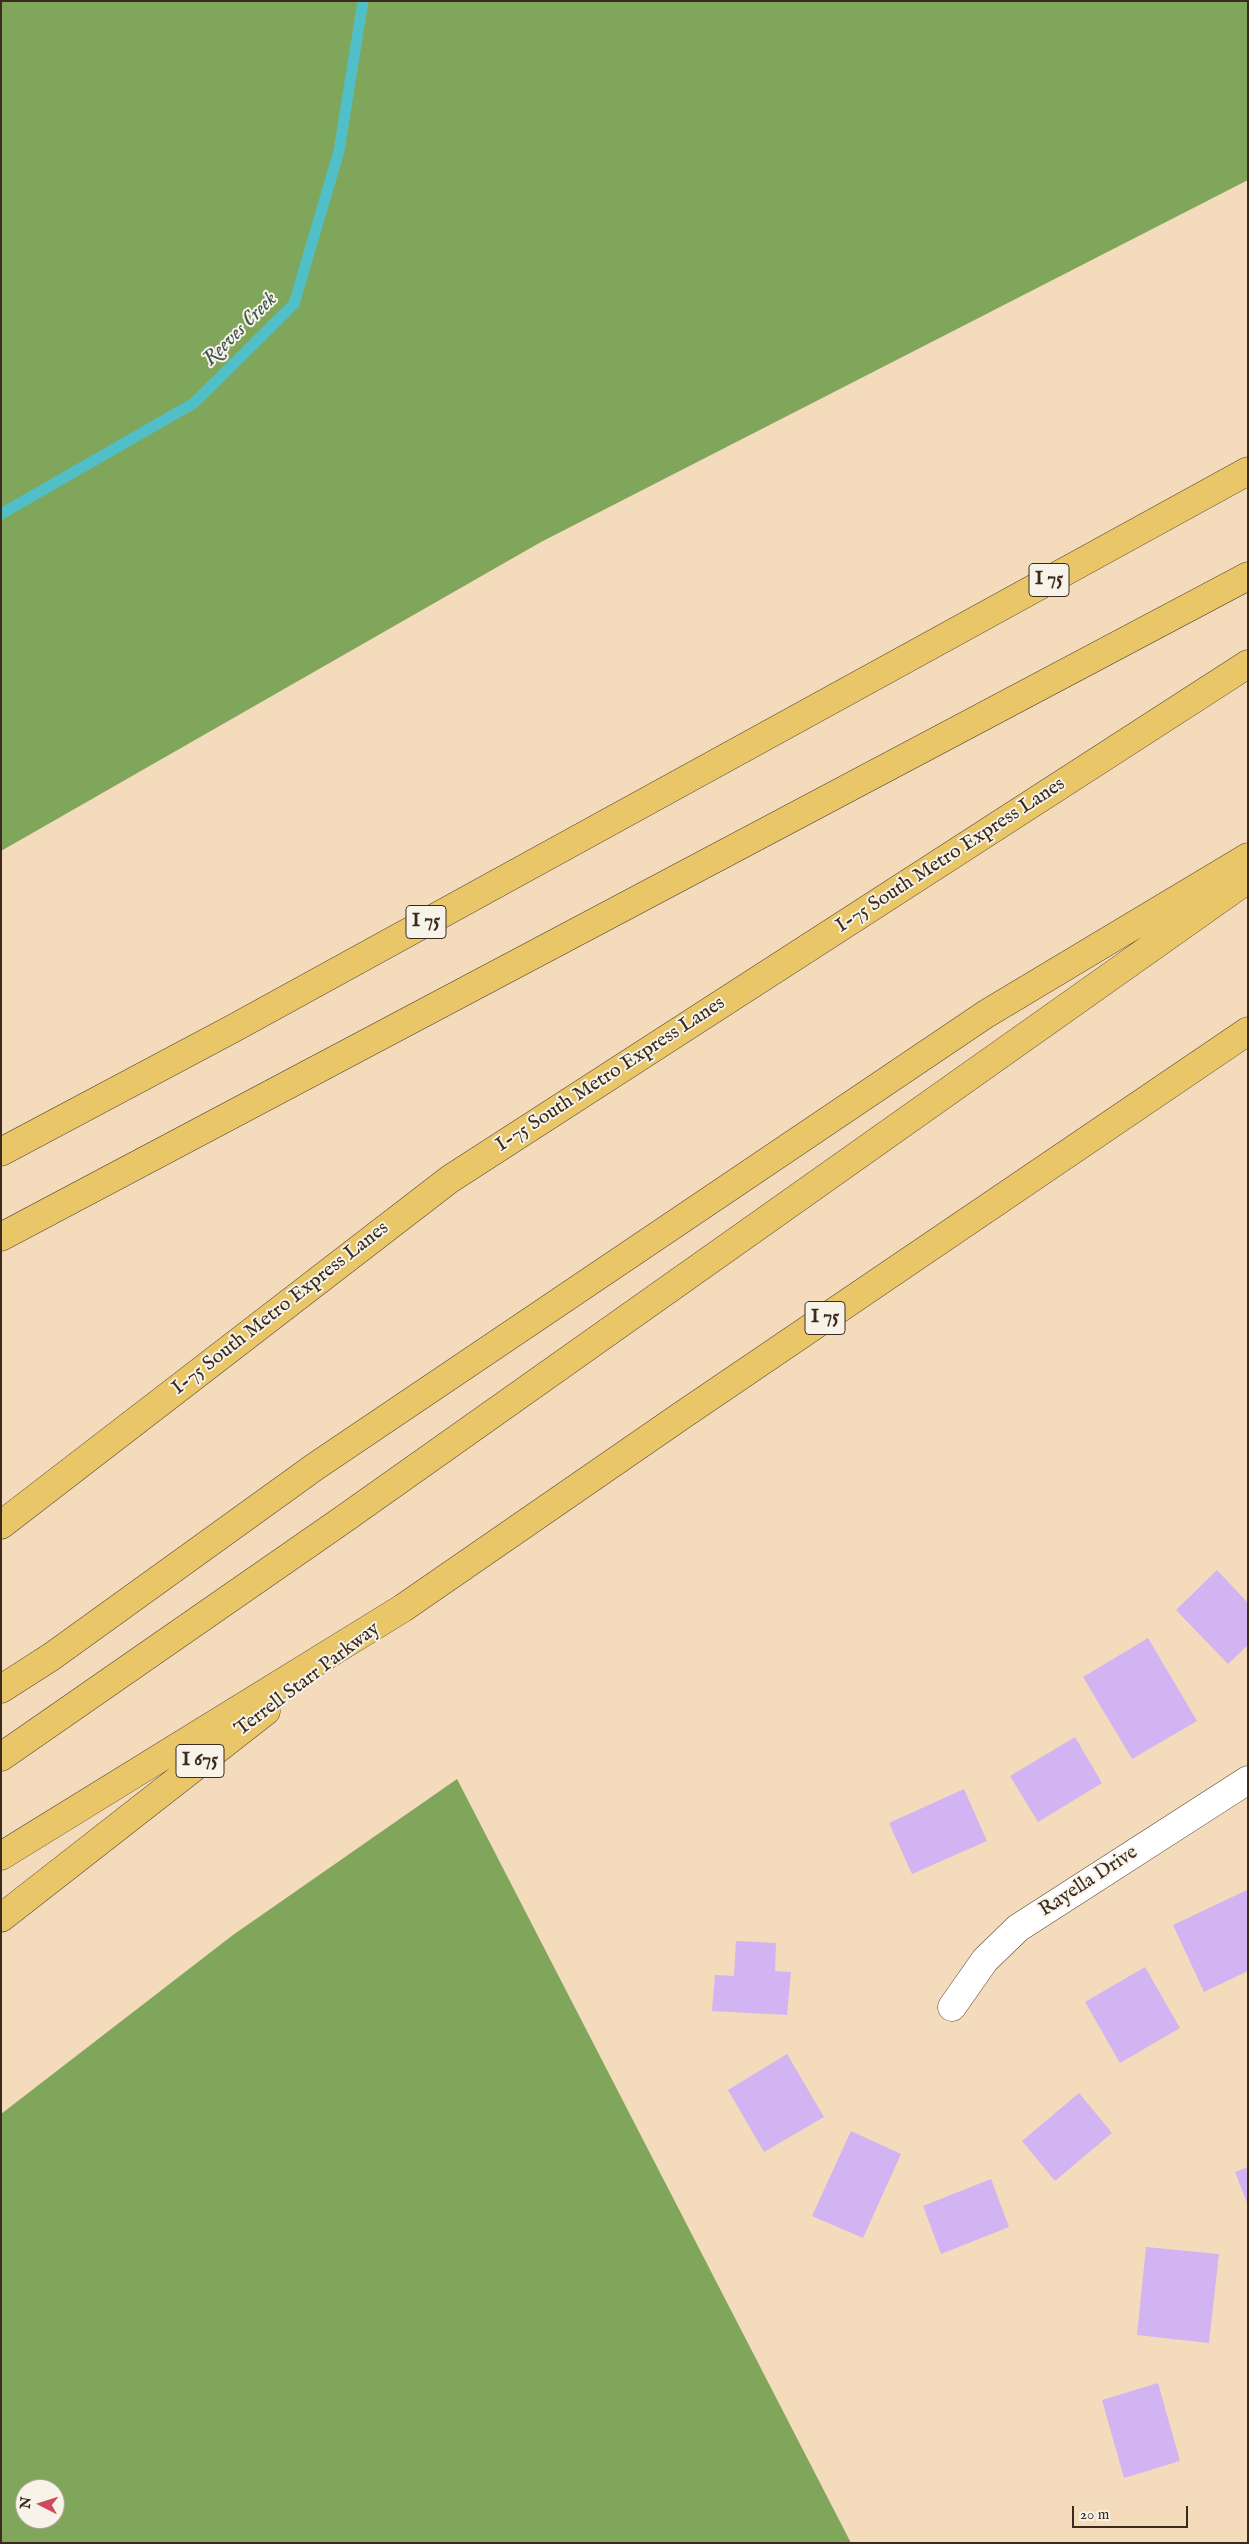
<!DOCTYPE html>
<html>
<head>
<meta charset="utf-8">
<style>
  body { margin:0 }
  #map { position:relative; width:1249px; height:2544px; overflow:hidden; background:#f3dbbb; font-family:"IM FELL English",serif }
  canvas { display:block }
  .frame { position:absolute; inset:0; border:2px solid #3b2a1e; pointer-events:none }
  .north { position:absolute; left:15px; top:2479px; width:50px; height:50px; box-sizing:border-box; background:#f7f3e8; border:1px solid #aca397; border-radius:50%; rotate:275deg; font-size:14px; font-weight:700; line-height:20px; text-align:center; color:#3b2a1e }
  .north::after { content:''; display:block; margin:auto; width:18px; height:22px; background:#d1495b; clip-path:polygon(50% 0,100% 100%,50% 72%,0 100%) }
  .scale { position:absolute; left:1072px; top:2506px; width:116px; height:22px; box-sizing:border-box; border:2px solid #3b2a1e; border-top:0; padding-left:6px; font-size:15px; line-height:18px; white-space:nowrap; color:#3b2a1e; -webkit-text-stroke:4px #f7f3e8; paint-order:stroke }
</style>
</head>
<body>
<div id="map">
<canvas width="1249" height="2544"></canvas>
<div class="frame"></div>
<div class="north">N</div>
<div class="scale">20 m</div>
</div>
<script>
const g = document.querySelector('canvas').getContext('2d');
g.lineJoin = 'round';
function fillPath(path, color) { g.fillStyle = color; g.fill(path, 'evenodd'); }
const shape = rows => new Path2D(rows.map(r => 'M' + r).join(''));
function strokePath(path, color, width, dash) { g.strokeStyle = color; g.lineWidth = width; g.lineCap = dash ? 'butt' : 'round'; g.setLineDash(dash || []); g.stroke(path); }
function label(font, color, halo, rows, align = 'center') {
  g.font = font + ' "IM FELL English",serif'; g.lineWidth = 4; g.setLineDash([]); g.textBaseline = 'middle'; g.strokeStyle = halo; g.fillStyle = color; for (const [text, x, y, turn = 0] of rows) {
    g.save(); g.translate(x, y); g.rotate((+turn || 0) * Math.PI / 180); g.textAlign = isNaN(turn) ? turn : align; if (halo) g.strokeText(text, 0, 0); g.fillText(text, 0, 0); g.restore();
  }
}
fillPath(shape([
  [1,1,1248,1,1248,180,541,542,1,851],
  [457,1779,851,2543,1,2543,1,2114,233,1935],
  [25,2489,55,2489,55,2519,25,2519]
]), '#80a65c');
strokePath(shape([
  [1,514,194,403,294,304,339,151,363,1]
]), '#51bfc8', 11);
fillPath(shape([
  [1217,1570,1248,1603,1248,1645,1228,1664,1176,1610],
  [1148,1638,1197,1721,1132,1759,1083,1677],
  [1075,1737,1102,1783,1038,1822,1010,1776],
  [964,1789,987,1841,912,1874,889,1823],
  [1247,1890,1248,1971,1204,1992,1173,1925],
  [736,1941,776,1943,775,1971,791,1972,787,2015,712,2011,715,1975,734,1976],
  [1145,1967,1180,2028,1120,2063,1085,2002],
  [787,2054,824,2117,764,2152,728,2090],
  [1079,2093,1112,2133,1055,2181,1022,2141],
  [851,2131,901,2154,863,2238,812,2216],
  [1248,2167,1248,2205,1235,2172],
  [991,2179,1009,2227,941,2254,923,2206],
  [1146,2247,1219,2254,1209,2343,1137,2335],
  [1158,2383,1180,2461,1124,2478,1102,2400]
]), '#d2b4f2');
const minor = shape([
  [952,2007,985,1960,1018,1928,1248,1780]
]);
const motorway = shape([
  [1,1152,234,1028,1248,471],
  [1,1237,1248,576],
  [1,1525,450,1179,1248,664],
  [1,1689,51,1657,316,1466,986,1014,1248,857],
  [1,1757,341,1521,1248,879],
  [1,1856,403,1608,681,1416,1248,1031],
  [1,1918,266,1711]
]);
strokePath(minor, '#574536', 29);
strokePath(motorway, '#574536', 29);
strokePath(minor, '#fff', 28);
strokePath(motorway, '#e9c769', 28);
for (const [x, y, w] of [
  [1049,580,40],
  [426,922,40],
  [825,1318,40],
  [200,1761,48]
]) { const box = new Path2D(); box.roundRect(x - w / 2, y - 16.5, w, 33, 4); g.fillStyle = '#f7f3e8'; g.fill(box); strokePath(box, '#3b2a1e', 1); }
label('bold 19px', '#3b2a1e', null, [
  ["I 75",1049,580],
  ["I 75",426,922],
  ["I 75",825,1318],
  ["I 675",200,1761]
]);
label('20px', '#3b2a1e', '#f7f3e8', [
  ["I-75 South Metro Express Lanes",951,856,-33],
  ["I-75 South Metro Express Lanes",611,1075,-33],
  ["I-75 South Metro Express Lanes",281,1309,-38],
  ["Terrell Starr Parkway",308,1680,-37],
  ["Rayella Drive",1089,1882,-33]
]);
label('italic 21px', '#425751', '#f7f3e8', [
  ["Reeves Creek",241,330,-45]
]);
</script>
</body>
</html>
